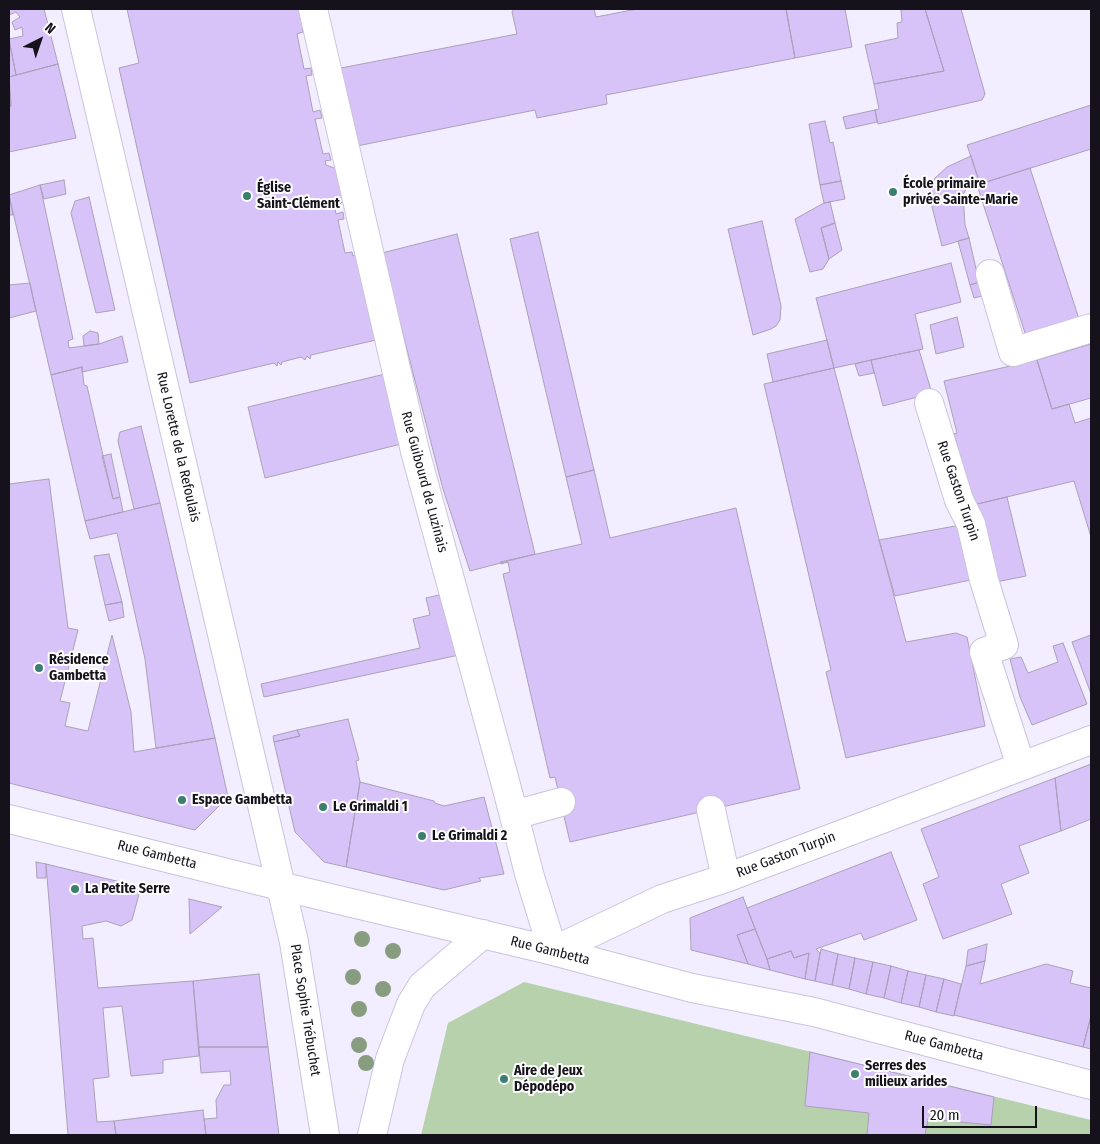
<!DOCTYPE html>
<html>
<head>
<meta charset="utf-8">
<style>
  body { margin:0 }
  #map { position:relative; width:1100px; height:1144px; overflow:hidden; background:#f3eeff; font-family:"Fira Sans Condensed",sans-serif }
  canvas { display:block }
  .frame { position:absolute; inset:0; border:10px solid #15121b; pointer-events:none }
  .north { position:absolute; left:15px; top:15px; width:50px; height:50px; -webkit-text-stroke:4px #fefefe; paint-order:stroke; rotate:41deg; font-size:14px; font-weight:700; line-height:20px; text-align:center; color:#15121b }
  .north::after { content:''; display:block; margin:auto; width:18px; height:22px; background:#15121b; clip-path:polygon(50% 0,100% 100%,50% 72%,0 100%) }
  .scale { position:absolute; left:922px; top:1106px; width:115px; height:22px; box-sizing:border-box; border:2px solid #15121b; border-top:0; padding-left:6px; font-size:15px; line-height:18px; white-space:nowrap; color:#15121b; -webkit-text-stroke:4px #fefefe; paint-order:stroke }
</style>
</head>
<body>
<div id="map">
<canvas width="1100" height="1144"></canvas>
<div class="frame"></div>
<div class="north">N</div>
<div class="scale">20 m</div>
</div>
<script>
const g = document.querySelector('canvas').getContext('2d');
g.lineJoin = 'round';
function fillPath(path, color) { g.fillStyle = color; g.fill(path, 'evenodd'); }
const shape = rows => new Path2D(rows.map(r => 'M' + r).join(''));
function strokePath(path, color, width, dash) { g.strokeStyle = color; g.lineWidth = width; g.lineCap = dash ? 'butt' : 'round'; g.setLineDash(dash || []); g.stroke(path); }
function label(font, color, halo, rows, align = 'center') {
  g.font = font + ' "Fira Sans Condensed",sans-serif'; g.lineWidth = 4; g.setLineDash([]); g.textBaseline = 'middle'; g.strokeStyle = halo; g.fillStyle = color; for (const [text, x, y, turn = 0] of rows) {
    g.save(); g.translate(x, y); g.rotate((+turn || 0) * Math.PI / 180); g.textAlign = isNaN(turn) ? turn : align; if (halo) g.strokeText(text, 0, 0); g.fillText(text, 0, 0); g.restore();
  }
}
fillPath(shape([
  [524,982,1091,1120,1091,1135,421,1135,448,1023]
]), '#b7d1ac');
const building = shape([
  [9,9,44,9,58,64,16,75,9,39,23,36,22,27,15,30,12,22,20,17,16,12,9,15,9,9],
  [127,9,300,9,305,29,302,29,303,32,297,34,304,69,311,68,312,75,306,76,313,112,320,110,322,118,315,119,323,154,329,153,331,160,325,161,326,165,334,168,337,165,347,204,342,202,335,209,336,214,343,212,344,219,338,220,345,253,352,252,353,256,356,255,376,340,311,355,310,359,307,356,305,360,301,357,282,362,281,365,278,362,277,366,274,363,190,383,119,68,139,63,127,9],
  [514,9,594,9,596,17,637,9,786,9,795,58,606,95,607,104,537,118,535,110,357,146,341,68,517,34,512,12,514,9],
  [786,9,845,9,852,47,795,58,786,9],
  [901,9,925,9,944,71,874,84,865,45,898,38,897,23,902,22,901,9],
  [925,9,961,9,985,94,982,100,878,124,875,110,879,109,874,84,944,71,925,9],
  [9,40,16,75,9,77,9,40],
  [58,64,76,138,9,152,9,107,11,106,9,77,58,64],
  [9,91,10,92,11,106,9,107,9,91],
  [1091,105,1091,149,980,184,967,145,1091,105],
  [875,110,877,122,846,129,843,117,875,110],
  [825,121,830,143,833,142,841,181,820,185,809,124,825,121],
  [971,156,980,184,966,189,963,195,965,225,969,238,942,246,931,203,931,188,935,178,947,167,971,156],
  [1030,168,1079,319,1026,336,977,185,1030,168],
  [64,180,66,194,44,199,40,185,64,180],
  [841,181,845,199,824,203,820,185,841,181],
  [40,185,73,339,68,341,69,348,99,344,122,336,128,362,82,372,82,367,51,375,9,195,40,185],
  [9,195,13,215,9,215,9,195],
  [89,197,115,310,96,313,71,213,75,201,89,197],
  [830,202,835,223,821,228,829,259,823,269,810,272,795,219,824,203,830,202],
  [762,221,781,306,780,320,776,326,771,329,753,335,728,229,762,221],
  [835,223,842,250,829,259,821,228,835,223],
  [538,232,594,470,566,477,510,239,538,232],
  [457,234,535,554,470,571,443,489,382,253,457,234],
  [969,238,979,282,970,285,958,241,969,238],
  [951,263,961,302,915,314,923,349,834,368,816,298,951,263],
  [979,282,982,296,974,298,970,285,979,282],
  [30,283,36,311,9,318,9,285,30,283],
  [957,317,964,347,936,354,930,325,957,317],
  [90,331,98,333,99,344,84,346,83,336,90,331],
  [827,340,834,368,773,382,767,354,827,340],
  [1091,344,1091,398,1052,409,1037,360,1091,344],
  [919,350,931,390,932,390,933,393,883,406,871,360,919,350],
  [871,360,874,373,859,376,855,364,871,360],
  [1037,360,1052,409,1069,404,1075,423,1091,418,1091,537,1074,481,973,505,954,434,957,433,944,381,1037,360],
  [82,367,84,385,87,386,113,499,120,497,123,512,85,521,51,375,82,367],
  [834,368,906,642,956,633,967,637,985,726,846,758,826,672,831,670,764,384,834,368],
  [385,374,401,444,265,478,248,407,385,374],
  [141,426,160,503,134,509,118,441,120,432,141,426],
  [111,454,120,497,113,499,102,456,111,454],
  [594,470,610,538,736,508,800,789,570,842,555,777,550,778,503,574,510,572,508,562,501,564,500,562,582,544,566,477,594,470],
  [49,479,68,628,78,630,60,701,70,703,65,726,88,731,112,635,131,712,134,752,215,738,228,797,195,830,9,783,9,484,49,479],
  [1007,497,1026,576,991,583,973,505,1007,497],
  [160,503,215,738,156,748,145,659,117,533,90,539,85,521,160,503],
  [966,524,980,578,895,596,879,540,966,524],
  [109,554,122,602,105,605,94,556,109,554],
  [439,595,459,655,264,697,261,684,420,648,413,619,430,615,426,598,439,595],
  [122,602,124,617,109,621,105,605,122,602],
  [1091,635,1091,694,1072,642,1091,635],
  [1063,643,1087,704,1032,725,1020,697,1010,659,1021,657,1028,673,1058,662,1053,646,1063,643],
  [348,719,359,760,356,761,360,782,346,867,324,862,295,832,274,742,300,736,297,730,348,719],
  [297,730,300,736,274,742,273,736,297,730],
  [1091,764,1091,819,1061,831,1055,778,1091,764],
  [1055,778,1061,831,1019,846,1029,873,1001,884,1012,914,943,939,923,884,939,877,921,829,1055,778],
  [360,782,434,801,435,803,444,806,484,797,504,874,479,878,481,881,444,890,346,867,360,782],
  [891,852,917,920,864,940,861,933,816,949,820,953,815,981,805,979,809,953,794,958,791,951,767,959,747,908,891,852],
  [36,862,46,864,46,878,37,878,36,862],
  [46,864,141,887,132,920,121,926,106,921,82,926,83,939,93,938,98,988,193,981,199,1056,163,1060,163,1073,131,1076,122,1006,103,1008,109,1077,93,1079,97,1122,114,1121,116,1135,68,1135,46,864],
  [743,897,755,929,737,935,748,964,691,950,690,918,743,897],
  [189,899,222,907,190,934,189,899],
  [755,929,767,959,770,970,748,964,737,935,755,929],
  [987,944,985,961,966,966,968,950,987,944],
  [821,949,838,954,832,985,815,981,821,949],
  [791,951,794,958,809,953,805,979,770,970,767,959,791,951],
  [838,954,855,958,849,989,832,985,838,954],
  [855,958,873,962,866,994,849,989,855,958],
  [985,961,980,984,1046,964,1073,971,1070,983,1091,988,1091,1016,1083,1047,954,1015,966,966,985,961],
  [873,962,891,966,884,998,866,994,873,962],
  [891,966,908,971,901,1003,884,998,891,966],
  [908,971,926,975,919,1007,901,1003,908,971],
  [259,974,268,1047,199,1047,193,981,259,974],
  [926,975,944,979,936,1012,919,1007,926,975],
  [944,979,961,984,954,1016,936,1012,944,979],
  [1091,1016,1091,1049,1083,1047,1091,1016],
  [199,1047,268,1047,279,1135,206,1135,204,1119,217,1118,216,1100,224,1085,231,1085,230,1071,201,1073,199,1047],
  [810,1052,994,1097,991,1125,928,1119,925,1135,867,1135,869,1113,805,1106,810,1052],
  [203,1110,206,1135,116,1135,114,1121,203,1110]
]);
fillPath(building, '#d8c3f9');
strokePath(building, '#aaa0ba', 1);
const minor = shape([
  [313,9,415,451,506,785,530,877,553,951],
  [990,274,1013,352,1091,328],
  [929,403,959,500,971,524,984,580,1004,645,984,652,1021,766],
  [711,810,726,878],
  [514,815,561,802],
  [280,886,553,951,692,988,814,1012,1091,1085],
  [553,951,662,899,726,878,1091,740],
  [372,1135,390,1059,411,1004,422,986,483,934]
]);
const major = shape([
  [76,9,294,942,325,1135],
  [9,819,280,886]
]);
strokePath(minor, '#cbc3dd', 30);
strokePath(major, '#cbc3dd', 30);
strokePath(minor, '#fff', 28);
strokePath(major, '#fff', 28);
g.fillStyle = '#889d80';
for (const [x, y] of [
  [362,939],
  [393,951],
  [353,977],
  [383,989],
  [359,1009],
  [359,1045],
  [366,1063]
]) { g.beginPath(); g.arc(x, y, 8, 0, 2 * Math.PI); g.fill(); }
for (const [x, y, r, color] of [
  [893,192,5,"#3c7f70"],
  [247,196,5,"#3c7f70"],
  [39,668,5,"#3c7f70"],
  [182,800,5,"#3c7f70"],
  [323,807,5,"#3c7f70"],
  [422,836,5,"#3c7f70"],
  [75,889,5,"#3c7f70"],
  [855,1074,5,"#3c7f70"],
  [504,1079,5,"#3c7f70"]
]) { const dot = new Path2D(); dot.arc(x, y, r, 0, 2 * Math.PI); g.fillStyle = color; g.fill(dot); strokePath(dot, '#fefefe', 2); }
label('bold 14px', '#15121b', '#fefefe', [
  ["École primaire",903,184],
  ["privée Sainte-Marie",903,200],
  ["Église",257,188],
  ["Saint-Clément",257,204],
  ["Résidence",49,660],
  ["Gambetta",49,676],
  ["Espace Gambetta",192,800],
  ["Le Grimaldi 1",333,807],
  ["Le Grimaldi 2",432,836],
  ["La Petite Serre",85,889],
  ["Serres des",865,1066],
  ["milieux arides",865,1082],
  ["Aire de Jeux",514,1071],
  ["Dépodépo",514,1087]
], 'left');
label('14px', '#15121b', '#fefefe', [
  ["Rue Lorette de la Refoulais",178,447,77],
  ["Rue Guibourd de Luzinais",424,482,75],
  ["Rue Gaston Turpin",958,491,71],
  ["Rue Gambetta",157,855,14],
  ["Rue Gaston Turpin",786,855,-21],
  ["Rue Gambetta",550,951,14],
  ["Place Sophie Trébuchet",305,1010,81],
  ["Rue Gambetta",944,1046,15]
]);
</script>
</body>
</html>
